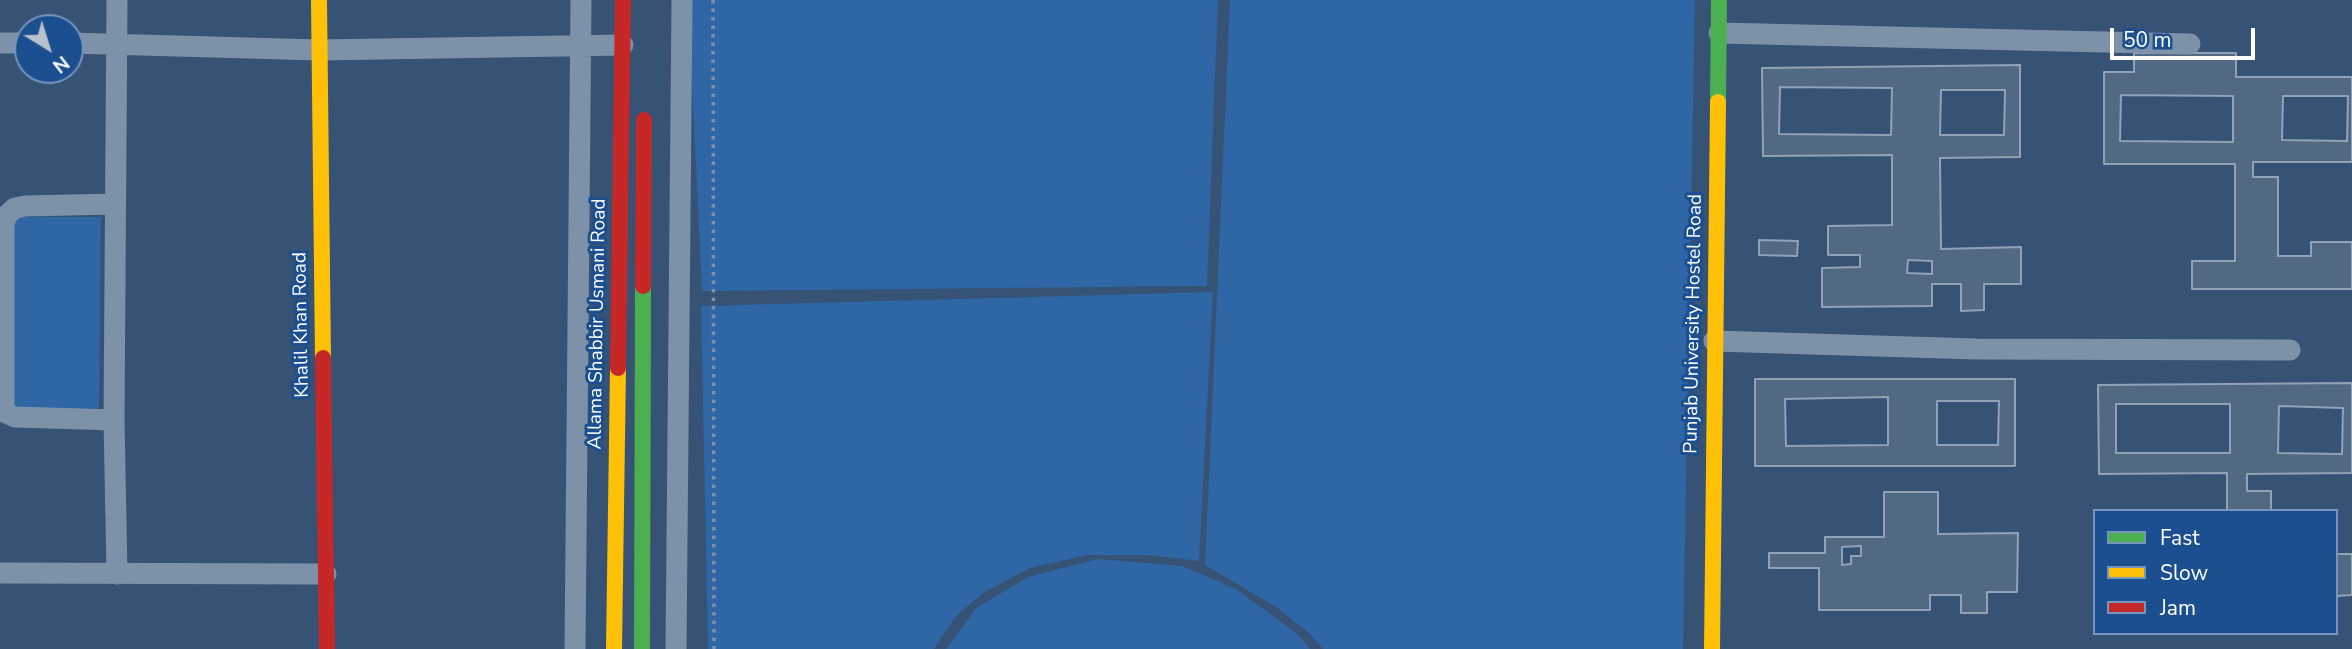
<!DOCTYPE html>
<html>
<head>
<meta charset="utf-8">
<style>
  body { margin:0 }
  #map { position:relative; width:2352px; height:649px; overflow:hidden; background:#365274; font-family:"Nunito Sans",sans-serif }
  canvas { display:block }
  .legend { position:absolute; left:2093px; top:509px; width:245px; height:126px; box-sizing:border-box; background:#1b4f8f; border:2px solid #7695bc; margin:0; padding:9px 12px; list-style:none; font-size:21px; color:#fff }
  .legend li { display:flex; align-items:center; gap:14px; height:35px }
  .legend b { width:35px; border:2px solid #7695bc }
  .north { position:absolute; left:14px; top:14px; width:70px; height:70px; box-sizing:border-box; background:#1b4f8f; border:2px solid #7695bc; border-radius:50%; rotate:142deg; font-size:19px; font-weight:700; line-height:28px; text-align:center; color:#fff }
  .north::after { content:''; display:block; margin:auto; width:24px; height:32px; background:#b9c2ce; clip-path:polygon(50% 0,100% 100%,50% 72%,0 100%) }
  .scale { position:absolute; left:2110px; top:28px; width:145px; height:32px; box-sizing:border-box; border:4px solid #fff; border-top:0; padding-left:9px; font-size:21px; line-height:24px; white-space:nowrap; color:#fff; -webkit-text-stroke:5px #1b4f8f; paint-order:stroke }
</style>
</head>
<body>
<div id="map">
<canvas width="2352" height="649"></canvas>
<ul class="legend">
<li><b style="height:9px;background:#4caf50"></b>Fast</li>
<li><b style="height:9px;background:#ffc107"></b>Slow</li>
<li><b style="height:9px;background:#c62828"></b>Jam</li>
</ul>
<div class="north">N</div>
<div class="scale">50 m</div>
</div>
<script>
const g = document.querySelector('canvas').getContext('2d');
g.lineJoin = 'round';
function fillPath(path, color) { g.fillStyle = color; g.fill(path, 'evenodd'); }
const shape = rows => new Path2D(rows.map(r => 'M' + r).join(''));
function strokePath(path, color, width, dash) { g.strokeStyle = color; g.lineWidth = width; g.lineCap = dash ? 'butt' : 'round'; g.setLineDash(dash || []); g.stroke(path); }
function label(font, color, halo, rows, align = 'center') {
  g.font = font + ' "Nunito Sans",sans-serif'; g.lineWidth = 6; g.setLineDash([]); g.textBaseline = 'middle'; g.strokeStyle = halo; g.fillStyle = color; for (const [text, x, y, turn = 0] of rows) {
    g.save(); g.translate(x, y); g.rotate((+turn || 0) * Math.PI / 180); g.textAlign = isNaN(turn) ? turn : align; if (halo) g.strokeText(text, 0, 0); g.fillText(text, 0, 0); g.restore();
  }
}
fillPath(shape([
  [688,0,1218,0,1207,286,702,291],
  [1230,0,1695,0,1683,649,1323,649,1309,633,1276,607,1205,565],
  [14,217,101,217,99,410,12,407],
  [1213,292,1199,561,1149,555,1087,555,1030,568,983,593,956,616,934,649,708,649,701,306],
  [1098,559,1182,566,1236,589,1296,633,1310,649,946,649,976,608,1028,577]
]), '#2f66a5');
const building = shape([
  [2134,53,2236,53,2236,77,2352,77,2352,162,2253,162,2253,177,2278,177,2278,256,2311,256,2311,242,2352,242,2352,289,2192,289,2192,261,2235,261,2235,164,2104,164,2104,72,2134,72,2134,53],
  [2121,95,2233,96,2233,142,2120,141,2121,95],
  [2283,96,2348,96,2347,141,2282,140,2283,96],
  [2020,65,2020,157,1940,158,1941,249,2021,247,2021,284,1984,284,1984,310,1961,311,1961,284,1932,284,1932,306,1822,307,1822,268,1860,267,1860,255,1828,255,1828,226,1892,225,1892,155,1763,156,1762,68,2020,65],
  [1780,87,1892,88,1891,135,1779,134,1780,87],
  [1941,90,2005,90,2004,135,1940,135,1941,90],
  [1908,260,1932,261,1932,274,1907,273,1908,260],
  [1759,240,1798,241,1797,256,1759,255,1759,240],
  [1755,379,2015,379,2015,466,1755,466,1755,379],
  [1888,397,1888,445,1786,446,1785,399,1888,397],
  [1937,401,1999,401,1998,445,1937,445,1937,401],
  [2352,383,2352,473,2247,474,2247,491,2271,491,2271,511,2227,511,2227,473,2099,474,2098,385,2352,383],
  [2116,404,2230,404,2230,453,2116,453,2116,404],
  [2279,406,2343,408,2342,454,2278,453,2279,406],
  [1884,492,1938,492,1938,534,2018,533,2017,592,1987,592,1987,613,1961,613,1961,595,1930,595,1930,610,1819,610,1819,568,1769,568,1769,553,1825,553,1825,537,1884,537,1884,492],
  [1861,546,1861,556,1851,556,1851,564,1842,565,1842,547,1861,546],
  [2336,554,2352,554,2352,595,2336,596,2336,554]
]);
fillPath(building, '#526984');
strokePath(building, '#92a2b6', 2);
strokePath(shape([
  [713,0,714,649]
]), '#7d92a8', 3.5, [3.5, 5]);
strokePath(shape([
  [1719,33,2190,44],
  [0,43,28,43],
  [70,43,319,50,623,45],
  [1714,341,1976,349,2290,350],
  [114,420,15,417,4,412,4,224,7,215,15,208,25,206,115,204],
  [0,573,326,574],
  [117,574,114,420,117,0],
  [575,649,581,0],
  [676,649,682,0]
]), '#7d92a8', 21);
strokePath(shape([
  [1718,102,1719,0],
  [642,649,643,286]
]), '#4caf50', 16);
strokePath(shape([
  [319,0,323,358],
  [614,649,618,368],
  [1712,649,1718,102]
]), '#ffc107', 16);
strokePath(shape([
  [643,286,644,120],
  [323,358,327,649],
  [618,368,623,0]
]), '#c62828', 16);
label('19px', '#fff', '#1b4f8f', [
  ["Allama Shabbir Usmani Road",598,324,-89],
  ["Punjab University Hostel Road",1694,324,-89],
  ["Khalil Khan Road",302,325,-91]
]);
</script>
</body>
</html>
